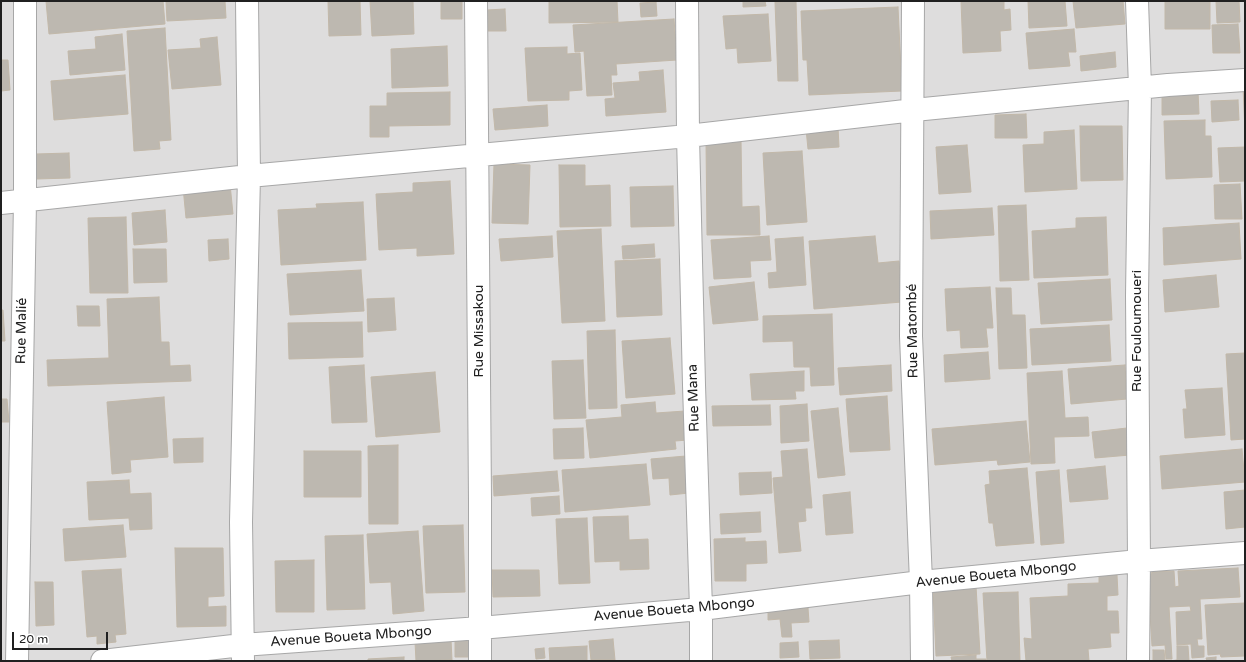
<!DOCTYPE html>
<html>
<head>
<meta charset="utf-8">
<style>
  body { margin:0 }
  #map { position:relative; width:1246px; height:662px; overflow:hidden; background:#f0efe6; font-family:"Varela Round",sans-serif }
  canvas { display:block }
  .frame { position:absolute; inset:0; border:2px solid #202020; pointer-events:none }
  .scale { position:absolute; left:12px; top:632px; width:96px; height:18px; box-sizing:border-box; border:2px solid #202020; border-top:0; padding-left:5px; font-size:12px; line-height:14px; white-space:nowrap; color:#202020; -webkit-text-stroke:3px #fff; paint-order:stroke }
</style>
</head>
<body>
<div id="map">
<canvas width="1246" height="662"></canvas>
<div class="frame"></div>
<div class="scale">20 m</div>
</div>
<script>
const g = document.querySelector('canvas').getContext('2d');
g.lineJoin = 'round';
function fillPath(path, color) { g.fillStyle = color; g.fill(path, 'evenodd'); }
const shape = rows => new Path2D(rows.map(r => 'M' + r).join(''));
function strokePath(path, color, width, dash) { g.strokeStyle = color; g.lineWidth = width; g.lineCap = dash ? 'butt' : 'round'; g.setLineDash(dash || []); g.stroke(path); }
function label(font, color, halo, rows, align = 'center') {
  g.font = font + ' "Varela Round",sans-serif'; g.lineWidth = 4; g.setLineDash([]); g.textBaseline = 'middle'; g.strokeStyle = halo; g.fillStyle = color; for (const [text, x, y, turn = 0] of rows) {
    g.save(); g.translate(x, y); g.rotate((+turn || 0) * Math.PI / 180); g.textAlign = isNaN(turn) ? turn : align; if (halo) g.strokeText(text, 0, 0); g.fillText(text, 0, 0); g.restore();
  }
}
fillPath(shape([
  [1,1,1245,1,1245,661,1,661]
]), '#dedddd');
const building = shape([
  [46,1,163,1,165,24,49,34,46,1],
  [166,1,225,1,226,18,167,21,166,1],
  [328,1,360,1,361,35,329,36,328,1],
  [370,1,413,1,414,34,372,36,370,1],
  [441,1,462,1,462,19,441,19,441,1],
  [549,1,617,1,618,22,549,23,549,1],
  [743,1,765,1,766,6,743,7,743,1],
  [796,1,798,81,778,81,775,2,796,1],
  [961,1,1004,1,1004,10,1010,9,1011,30,1000,31,1001,51,963,53,961,1],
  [1028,1,1065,1,1067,26,1029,28,1028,1],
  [1073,1,1123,1,1125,24,1076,28,1073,1],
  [1165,1,1210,1,1210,29,1165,29,1165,1],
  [1216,1,1239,1,1240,22,1217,23,1216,1],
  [656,2,657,16,641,17,640,3,656,2],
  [898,7,902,91,809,95,807,60,803,60,801,11,898,7],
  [505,9,506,31,488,31,487,10,505,9],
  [768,14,771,61,738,63,737,48,726,49,723,16,768,14],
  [674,19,677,60,616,64,617,75,611,75,612,95,587,96,584,51,575,52,573,25,674,19],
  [1238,24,1240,53,1213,53,1212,25,1238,24],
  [165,28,171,140,159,141,160,149,134,151,127,31,165,28],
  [1074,29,1076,52,1068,52,1070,66,1029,69,1026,33,1074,29],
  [122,34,125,70,70,75,68,51,96,49,95,37,122,34],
  [217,37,221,85,172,89,168,50,201,48,200,39,217,37],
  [447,46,448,86,392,88,391,49,447,46],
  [567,47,567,54,580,53,582,90,569,91,569,100,528,101,525,48,567,47],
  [1115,52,1116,67,1081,71,1080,56,1115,52],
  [1,60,8,60,10,90,1,91,1,60],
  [663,70,666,112,606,116,605,99,615,98,613,83,640,81,639,72,663,70],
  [125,75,128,114,54,120,51,81,125,75],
  [1243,86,1245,86,1245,131,1243,86],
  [1198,91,1199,114,1162,115,1162,92,1198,91],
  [450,92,450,125,389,126,389,137,370,137,370,106,387,106,387,93,450,92],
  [1238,100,1239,120,1212,122,1211,101,1238,100],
  [547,105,548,126,495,130,493,109,547,105],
  [1026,114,1027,138,995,138,995,115,1026,114],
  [1205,120,1205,136,1211,136,1212,177,1166,179,1164,121,1205,120],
  [1080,126,1122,126,1123,180,1081,181,1080,126],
  [838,127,839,147,808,149,806,129,838,127],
  [1074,130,1077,189,1025,192,1023,145,1044,144,1044,132,1074,130],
  [706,140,741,140,742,207,759,206,760,235,707,235,706,140],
  [967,145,971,192,939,194,936,147,967,145],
  [1245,147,1245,181,1220,182,1218,148,1245,147],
  [802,151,807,222,767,225,763,153,802,151],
  [69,153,70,178,36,179,36,154,69,153],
  [494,164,530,165,528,224,492,223,494,164],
  [559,165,585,165,585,186,610,185,611,226,560,227,559,165],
  [450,181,454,254,417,256,417,248,379,250,376,194,413,192,413,183,450,181],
  [230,184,233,214,186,218,183,187,230,184],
  [1240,184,1242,219,1215,219,1214,185,1240,184],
  [673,186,674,226,631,227,630,187,673,186],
  [363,202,366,260,281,265,278,210,317,208,316,204,363,202],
  [1026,205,1029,280,1000,281,998,206,1026,205],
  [992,208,994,235,931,239,930,211,992,208],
  [165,210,167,242,134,245,132,213,165,210],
  [126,217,128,293,90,293,88,218,126,217],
  [1106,217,1108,275,1034,278,1032,231,1076,228,1076,218,1106,217],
  [1239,223,1241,259,1164,265,1163,228,1239,223],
  [601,229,605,321,562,323,557,231,601,229],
  [552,236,553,257,501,261,499,239,552,236],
  [769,236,771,260,750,261,751,277,714,279,711,240,769,236],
  [875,236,878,263,899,261,902,302,814,309,809,241,875,236],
  [803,237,806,285,769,288,768,273,777,272,775,239,803,237],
  [228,239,229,259,209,261,208,240,228,239],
  [654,244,655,257,623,259,622,246,654,244],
  [133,249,166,249,167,282,134,283,133,249],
  [660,259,662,315,617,317,615,261,660,259],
  [361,270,364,311,290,315,287,274,361,270],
  [1216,275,1219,307,1165,312,1163,280,1216,275],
  [1110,279,1112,320,1041,324,1038,283,1110,279],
  [754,282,758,320,713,324,709,287,754,282],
  [990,287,993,328,986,328,988,347,961,348,960,330,947,331,945,289,990,287],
  [996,288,1011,288,1012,315,1025,315,1027,368,999,369,996,288],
  [159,297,161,342,169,342,170,366,190,365,191,381,48,386,47,360,109,358,107,299,159,297],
  [394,298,396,330,368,332,367,299,394,298],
  [77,306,99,306,100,326,78,326,77,306],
  [1,310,3,310,5,341,1,341,1,310],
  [832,314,834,385,811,386,810,367,794,367,793,341,763,342,763,316,832,314],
  [362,322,363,357,289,359,288,323,362,322],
  [1109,325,1111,361,1032,365,1030,329,1109,325],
  [615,330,617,408,589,409,587,331,615,330],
  [670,338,675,394,626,398,622,341,670,338],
  [988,352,990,379,945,382,944,355,988,352],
  [1245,353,1245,439,1231,440,1226,354,1245,353],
  [583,360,586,418,554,419,552,361,583,360],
  [364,365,367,422,332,423,329,367,364,365],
  [891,365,892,391,840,395,838,368,891,365],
  [1125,365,1127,399,1071,404,1068,369,1125,365],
  [804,371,804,391,795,391,796,399,752,400,750,374,804,371],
  [1062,371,1065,418,1088,417,1089,436,1054,437,1055,463,1031,464,1027,373,1062,371],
  [435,372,440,432,376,437,371,377,435,372],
  [1222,388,1225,435,1185,438,1183,409,1187,409,1185,390,1222,388],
  [887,396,890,450,850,452,846,399,887,396],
  [164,397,168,457,130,460,131,472,112,474,107,402,164,397],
  [1,399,7,399,9,422,1,422,1,399],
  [655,402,656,413,685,411,688,440,675,441,676,449,590,458,586,420,622,417,621,405,655,402],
  [807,404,809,441,781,443,780,406,807,404],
  [770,405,771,425,713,426,712,406,770,405],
  [838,408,845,475,818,478,811,411,838,408],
  [1026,421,1030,462,998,465,997,460,935,465,932,429,1026,421],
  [583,428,584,458,554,459,553,429,583,428],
  [1127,428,1130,455,1095,458,1092,432,1127,428],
  [203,438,203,462,174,463,173,439,203,438],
  [398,445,398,524,369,524,368,446,398,445],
  [807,449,812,508,805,508,806,521,798,522,801,551,779,553,773,478,783,477,781,451,807,449],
  [1242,449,1245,482,1162,489,1160,456,1242,449],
  [304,451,361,451,361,497,304,497,304,451],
  [686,456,689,493,670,495,669,478,653,479,651,459,686,456],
  [646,464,650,505,565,512,562,470,646,464],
  [1105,466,1108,499,1070,502,1067,470,1105,466],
  [1027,468,1034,543,996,546,993,523,989,523,985,485,990,484,989,471,1027,468],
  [1059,470,1064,543,1041,545,1036,472,1059,470],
  [557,471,559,491,494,496,493,476,557,471],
  [771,472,772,493,740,495,739,473,771,472],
  [129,480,130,494,151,493,152,529,130,530,129,518,89,520,87,482,129,480],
  [1245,490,1245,527,1226,529,1224,492,1245,490],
  [850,492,853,533,826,535,823,495,850,492],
  [559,496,560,514,532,516,531,498,559,496],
  [760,512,761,532,721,534,720,514,760,512],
  [628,516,629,540,648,539,649,569,620,570,620,561,595,562,593,517,628,516],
  [587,518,590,583,559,584,556,519,587,518],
  [123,525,126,557,65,561,63,529,123,525],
  [463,525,465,592,426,593,423,526,463,525],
  [418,531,424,611,393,614,391,582,370,583,367,534,418,531],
  [363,535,365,609,327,610,325,536,363,535],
  [745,538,745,542,766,541,767,563,746,564,746,581,715,581,714,539,745,538],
  [175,548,223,548,224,596,208,597,208,607,226,606,226,626,177,627,175,548],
  [314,560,314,612,276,612,275,561,314,560],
  [1238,568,1240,597,1200,599,1202,639,1197,639,1198,646,1204,646,1204,657,1192,658,1191,644,1177,645,1176,612,1191,611,1190,606,1169,607,1172,659,1166,659,1165,645,1152,646,1148,580,1152,572,1174,571,1175,587,1179,586,1178,571,1238,568],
  [121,569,126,634,115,635,116,642,97,644,97,636,87,637,82,571,121,569],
  [492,570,539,570,540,596,493,597,492,570],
  [1099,575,1117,575,1118,595,1107,596,1107,611,1118,611,1119,633,1110,633,1111,647,1088,649,1089,661,1026,661,1024,638,1032,639,1030,598,1068,596,1068,584,1099,583,1099,575],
  [35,582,53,582,54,625,36,626,35,582],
  [976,586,980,654,936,656,933,589,976,586],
  [1018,592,1020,661,987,661,983,593,1018,592],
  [1245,603,1245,656,1221,657,1220,654,1208,655,1205,605,1245,603],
  [808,608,809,622,791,623,792,637,782,637,780,619,768,620,768,610,808,608],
  [469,637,470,657,455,657,455,638,469,637],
  [613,639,615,660,591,660,589,641,613,639],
  [451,640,452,660,416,661,415,642,451,640],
  [839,640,840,658,810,659,809,641,839,640],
  [798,642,799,657,780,658,780,643,798,642],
  [587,646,587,661,550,661,549,648,587,646],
  [1177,646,1188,646,1189,661,1171,661,1177,660,1177,646],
  [544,648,545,658,536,659,535,649,544,648],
  [1153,650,1164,650,1165,661,1153,661,1153,650],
  [976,655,976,659,986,659,986,661,952,661,951,657,976,655],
  [404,657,404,661,368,661,368,659,404,657],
  [1216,657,1216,661,1207,661,1206,658,1216,657]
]);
fillPath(building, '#bdb8b0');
strokePath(building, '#c2b8a9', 1);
const minor = shape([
  [476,1,480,501,480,661],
  [687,1,688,136,694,385,701,609,701,661],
  [913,1,911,336,921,582,922,661],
  [1137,1,1140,88,1137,296,1139,561,1138,661],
  [1,203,249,176,688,136,914,110,1168,85,1245,80],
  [17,661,25,201,25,1],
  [102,661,242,645,480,628,701,609,921,582,1139,561,1245,553],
  [243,661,241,522,249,176,247,1]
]);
strokePath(minor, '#a7a7a7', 24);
strokePath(minor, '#fff', 22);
label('14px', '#202020', '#fff', [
  ["Rue Malié",22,331,-89],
  ["Rue Missakou",479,331,-90],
  ["Rue Matombé",913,331,-91],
  ["Rue Fouloumoueri",1137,331,-90],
  ["Rue Mana",694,398,-92],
  ["Avenue Boueta Mbongo",996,575,-6],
  ["Avenue Boueta Mbongo",674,610,-5],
  ["Avenue Boueta Mbongo",351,637,-4]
]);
</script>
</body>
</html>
